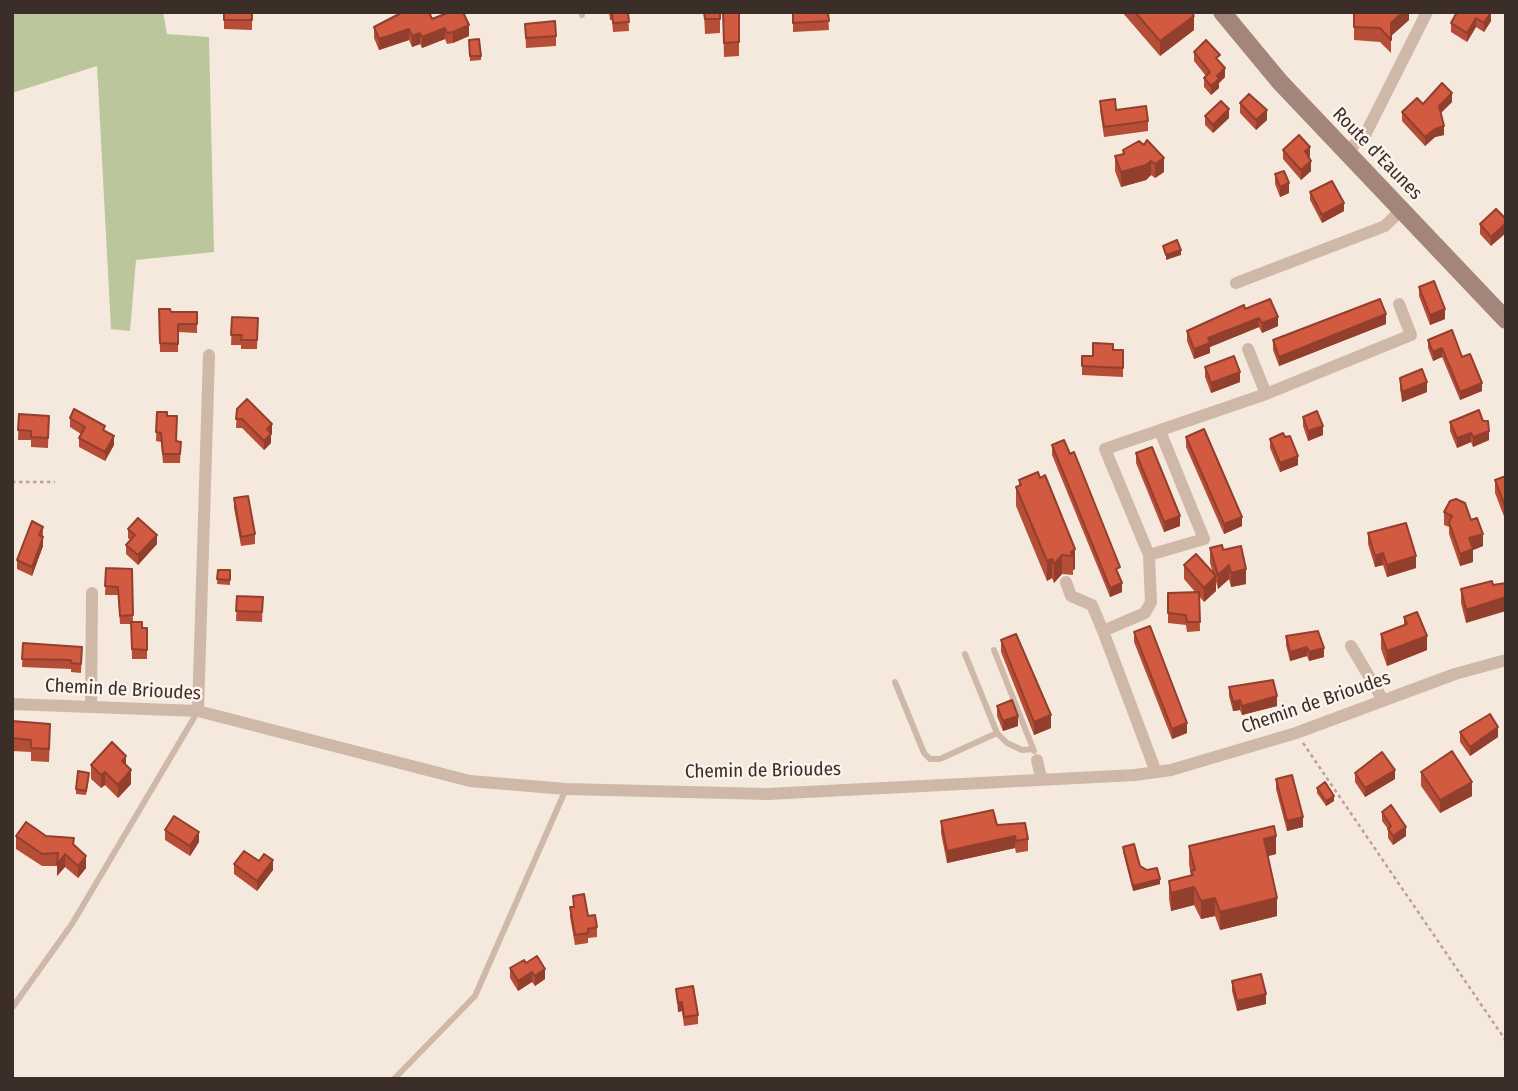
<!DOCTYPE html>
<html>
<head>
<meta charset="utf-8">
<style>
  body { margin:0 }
  #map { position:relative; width:1518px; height:1091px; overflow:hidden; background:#f5e9de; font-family:"Fira Sans Condensed",sans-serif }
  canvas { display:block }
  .frame { position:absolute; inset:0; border:14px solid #3b2e29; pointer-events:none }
</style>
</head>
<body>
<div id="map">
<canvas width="1518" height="1091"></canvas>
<div class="frame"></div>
</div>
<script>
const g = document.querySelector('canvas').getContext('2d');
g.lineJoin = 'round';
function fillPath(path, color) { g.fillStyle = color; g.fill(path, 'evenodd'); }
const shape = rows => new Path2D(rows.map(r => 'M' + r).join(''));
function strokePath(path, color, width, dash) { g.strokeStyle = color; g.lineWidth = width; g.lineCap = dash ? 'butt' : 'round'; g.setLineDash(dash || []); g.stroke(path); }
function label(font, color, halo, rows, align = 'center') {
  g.font = font + ' "Fira Sans Condensed",sans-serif'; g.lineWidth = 5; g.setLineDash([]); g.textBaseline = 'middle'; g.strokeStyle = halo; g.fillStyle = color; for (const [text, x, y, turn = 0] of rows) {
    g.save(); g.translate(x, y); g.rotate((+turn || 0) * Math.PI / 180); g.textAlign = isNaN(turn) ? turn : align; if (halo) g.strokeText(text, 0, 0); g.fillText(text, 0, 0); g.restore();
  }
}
fillPath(shape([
  [12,12,163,12,167,34,209,37,214,252,136,260,130,331,111,329,97,66,12,93]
]), '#bbc69c');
strokePath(shape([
  [12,482,55,482],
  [1303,743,1506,1041]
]), '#bba192', 2.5, [3.5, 3.5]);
strokePath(shape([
  [582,12,582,15],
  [994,650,1034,751],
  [965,654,997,733,1007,743,1022,750,1033,749],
  [895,682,924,753,930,759,940,759,997,733],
  [12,1008,72,924,198,711],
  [394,1079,475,996,566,789]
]), '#cfb8a8', 6);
strokePath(shape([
  [1346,152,1365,135,1427,12],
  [1236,283,1385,226,1401,210],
  [1248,349,1266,394],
  [1149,555,1204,539,1160,431],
  [1066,582,1071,596,1092,605,1103,631],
  [1351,646,1383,700],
  [12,704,198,711,470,781,566,789,768,794,1135,775,1171,770,1296,733,1455,674,1506,660],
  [91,706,92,593],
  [198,711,209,355],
  [1037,760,1041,778],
  [1156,772,1103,631,1145,613,1151,602,1149,555,1105,449,1266,394,1411,335,1399,304]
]), '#cfb8a8', 12);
strokePath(shape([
  [1222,12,1280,82,1506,320]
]), '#a38679', 18);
fillPath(shape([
  [188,12,202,12,202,14,188,14],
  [224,12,252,12,252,30,224,29],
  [609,12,628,12,629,31,613,32,612,20,610,20],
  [704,12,720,12,720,33,705,34],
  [723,12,739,12,739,56,724,57],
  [793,12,828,12,829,30,793,32],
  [1122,12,1169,12,1194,30,1160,56],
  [1409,12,1409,20,1391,36,1391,53,1380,42,1354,40,1354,27],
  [1457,12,1491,21,1484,32,1476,27,1467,42,1451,32,1451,23],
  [432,19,469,36,453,43,447,44,445,39,422,48,420,44,412,47,409,40,379,50,374,38,374,27],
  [525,24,556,36,556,46,526,48],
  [469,45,481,56,481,60,470,61],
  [1194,52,1220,62,1225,77,1219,83,1219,88,1211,95,1204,87,1204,78,1206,76,1194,61],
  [1100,101,1116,110,1148,121,1148,131,1104,137,1100,110],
  [1452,102,1440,113,1444,135,1435,137,1425,146,1402,121,1402,112,1423,104],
  [1240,103,1267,120,1256,130,1240,113],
  [1205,116,1229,118,1213,133,1205,125],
  [1139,141,1164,172,1155,178,1151,175,1146,180,1121,187,1115,171,1115,156,1123,154,1123,150],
  [1283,150,1310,156,1309,157,1311,171,1301,180,1283,159],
  [1275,174,1289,193,1280,197,1275,184],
  [1310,192,1344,211,1322,223,1310,200],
  [1496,209,1491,246,1480,234,1480,224],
  [1419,287,1445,319,1430,325,1419,296],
  [159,309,171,312,197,312,197,333,178,332,178,352,160,352],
  [1245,309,1278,326,1262,333,1259,327,1210,347,1210,353,1194,359,1187,341,1187,331],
  [232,317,258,318,257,349,241,349,241,345,231,345],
  [1386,324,1279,366,1273,350,1273,340],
  [1428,340,1462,357,1482,391,1460,400,1442,357,1433,361,1428,348],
  [1113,350,1123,350,1123,377,1082,375,1082,356,1093,356],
  [1205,367,1240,382,1211,393,1205,377],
  [1400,378,1427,392,1402,402,1400,388],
  [237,409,272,433,271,434,271,443,264,450,242,428,236,428],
  [157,412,167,416,176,441,181,442,180,463,163,463,161,442,156,441],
  [19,414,49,416,48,448,31,447,31,440,18,440],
  [1303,417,1323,435,1308,441,1303,426],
  [70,418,105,431,114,445,105,461,79,447,79,438,81,434,70,427],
  [1450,422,1489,440,1473,447,1471,442,1457,448,1450,431],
  [1186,437,1242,526,1224,534,1186,447],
  [1285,437,1298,465,1280,472,1270,448,1270,439],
  [1052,445,1122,592,1110,597,1052,455],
  [1136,453,1180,526,1164,532,1136,463],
  [1506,476,1506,519,1505,519,1495,493,1495,480],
  [1019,480,1075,549,1075,569,1073,570,1073,575,1062,574,1054,583,1052,578,1047,581,1016,506,1016,487,1019,486],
  [234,498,255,534,255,544,241,546,234,508],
  [1444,512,1471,520,1483,546,1473,550,1473,562,1460,566,1449,534,1449,527,1444,525],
  [43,527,43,546,32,576,17,569,17,560],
  [128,529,157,544,138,565,126,554,126,545,130,540,128,538],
  [1368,533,1416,568,1387,577,1383,565,1375,567,1368,544],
  [1210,548,1223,550,1246,584,1231,587,1229,579,1218,589,1216,582,1216,591,1204,602,1199,596,1200,631,1187,632,1186,625,1168,623,1168,593,1196,593,1184,579,1184,565,1213,573,1210,563],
  [106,568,132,569,133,622,142,628,147,637,147,659,132,659,131,624,120,624,118,595,105,595],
  [218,570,230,570,230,585,217,584],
  [1493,585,1466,623,1461,603,1461,589],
  [237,596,263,597,262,622,236,621],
  [1404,617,1427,650,1387,666,1381,649,1381,634,1404,625],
  [1134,632,1187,733,1172,739,1134,642],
  [1286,636,1324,657,1309,661,1307,656,1290,661,1286,645],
  [1001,640,1051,728,1034,735,1001,652],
  [23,643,82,647,81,673,71,672,71,669,22,667],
  [1229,687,1277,706,1242,715,1240,710,1233,711,1229,696],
  [997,706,1018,726,1003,731,997,716],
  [12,721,50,737,49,762,31,761,31,752,12,751],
  [1460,732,1498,737,1470,756,1460,742],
  [91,765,126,766,131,784,118,798,105,785,101,788,91,779],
  [1421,772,1472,796,1440,813,1421,786],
  [1355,773,1395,779,1365,797,1355,782],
  [89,778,86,795,76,794,76,789],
  [1276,779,1303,827,1287,831,1276,789],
  [1317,788,1334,801,1326,806,1317,793],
  [1382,812,1406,836,1393,845,1388,838,1388,829,1382,821],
  [941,821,997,825,1028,839,1028,851,1016,853,1015,848,947,863,941,833],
  [165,830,199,842,190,856,165,840],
  [16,836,46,836,74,845,86,868,78,878,65,867,57,876,57,866,42,866,16,849],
  [1189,846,1276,854,1268,856,1277,916,1220,930,1215,916,1201,919,1194,905,1171,911,1169,899,1169,881,1191,876,1189,864],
  [1123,847,1140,866,1160,884,1133,891,1123,852],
  [259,861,273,870,257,891,234,874,234,864],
  [573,896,597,927,597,937,588,938,588,943,575,945,570,917,570,907,573,907],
  [526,963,545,979,535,986,532,982,518,991,510,978,510,968],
  [1232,981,1266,1004,1237,1011,1232,991],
  [676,989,698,1015,698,1024,684,1026,682,1011,678,1012]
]), '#b54d37');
fillPath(shape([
  [1403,12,1409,12,1409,20,1391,36,1391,53,1391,23],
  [1491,12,1491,21,1484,32,1484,23],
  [1194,16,1194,30,1160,56,1160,41],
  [1476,18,1476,27,1467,42,1467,33],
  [469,25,469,36,453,43,453,32],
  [445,28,445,39,422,48,422,37],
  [409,29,409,40,379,50,379,39],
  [420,33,420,44,412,47,412,36],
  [1225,68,1225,77,1219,83,1219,88,1211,95,1211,86,1217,76],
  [1452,93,1452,102,1439,115,1439,106],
  [1229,109,1229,118,1213,133,1213,125],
  [1267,110,1267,120,1256,130,1256,120],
  [1444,126,1444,135,1435,137,1425,146,1425,137,1435,129],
  [1310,147,1310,156,1305,161,1305,151],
  [1164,158,1164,172,1155,178,1155,164],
  [1151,161,1151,175,1146,180,1121,187,1121,172],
  [1311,161,1311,171,1301,180,1301,170],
  [1289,183,1289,193,1280,197,1280,187],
  [1344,203,1344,211,1322,223,1322,215],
  [1506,223,1506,233,1491,246,1491,237],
  [1181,250,1181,255,1166,260,1166,255],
  [1445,309,1445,319,1430,325,1430,315],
  [1386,314,1386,324,1279,366,1279,357],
  [1278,317,1278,326,1262,333,1262,323],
  [1259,318,1259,327,1210,347,1210,353,1194,359,1194,349,1208,338],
  [1442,348,1442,357,1433,361,1433,352],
  [1240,372,1240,382,1211,393,1211,383],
  [1427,382,1427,392,1402,402,1402,392],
  [1482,383,1482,391,1460,400,1460,392],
  [272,424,272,433,267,438,267,429],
  [1323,426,1323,435,1308,441,1308,431],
  [1489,431,1489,440,1473,447,1473,437],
  [1471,433,1471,442,1457,448,1457,438],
  [271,434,271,443,264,450,264,441],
  [114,436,114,445,105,461,105,452],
  [1298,456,1298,465,1280,472,1280,463],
  [1180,516,1180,526,1164,532,1164,522],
  [1242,517,1242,526,1224,534,1224,524],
  [1483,534,1483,546,1473,550,1473,562,1460,566,1460,554,1469,538],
  [157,535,157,544,138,565,138,555],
  [43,537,43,546,32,576,32,567],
  [1075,549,1075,569,1073,570,1073,556,1071,552],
  [1383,553,1383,565,1375,567,1375,556],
  [1062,555,1062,574,1054,583,1054,564],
  [1416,556,1416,568,1387,577,1387,565],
  [1052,559,1052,578,1047,581,1047,561],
  [1229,565,1229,579,1218,589,1218,575],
  [1246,569,1246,584,1231,587,1231,573],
  [1216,576,1216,591,1204,602,1204,588],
  [1122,583,1122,592,1110,597,1110,588],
  [1506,597,1506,611,1466,623,1466,610],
  [1427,636,1427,650,1387,666,1387,651],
  [1307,647,1307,656,1290,661,1290,652],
  [1324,648,1324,657,1309,661,1309,652],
  [1277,696,1277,706,1242,715,1242,706],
  [1240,700,1240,710,1233,711,1233,702],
  [1051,715,1051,728,1034,735,1034,722],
  [1018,716,1018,726,1003,731,1003,721],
  [1187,723,1187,733,1172,739,1172,729],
  [1498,727,1498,737,1470,756,1470,747],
  [126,756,126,769,122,761],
  [131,770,131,784,118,798,118,785],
  [1395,770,1395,779,1365,797,1365,788],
  [105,772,105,785,101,788,101,775],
  [1472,782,1472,796,1440,813,1440,800],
  [1334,796,1334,801,1326,806,1326,801],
  [1303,817,1303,827,1287,831,1287,821],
  [1406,827,1406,836,1393,845,1393,836],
  [199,832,199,842,190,856,190,846],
  [1015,836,1015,848,947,863,947,851],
  [1276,836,1276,854,1264,857,1264,839],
  [65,854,65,867,57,876,57,864],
  [86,856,86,868,78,878,78,866],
  [273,860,273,870,257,891,257,881],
  [1160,879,1160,884,1133,891,1133,886],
  [1194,887,1194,905,1171,911,1171,893],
  [1215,898,1215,916,1201,919,1201,901],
  [1277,898,1277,916,1220,930,1220,912],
  [545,969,545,979,535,986,535,976],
  [532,972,532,982,518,991,518,981],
  [1266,994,1266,1004,1237,1011,1237,1001],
  [682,1002,682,1011,678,1012,678,1003]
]), '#933f2d');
const building = shape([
  [224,12,252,12,252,20,224,20,224,12],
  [403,12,429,12,432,19,450,12,463,12,469,25,453,32,447,33,445,28,422,37,420,33,412,36,409,29,379,39,374,27,403,12],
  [612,12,628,12,629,22,613,23,612,12],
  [704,12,720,12,720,19,705,19,704,12],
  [723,12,739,12,739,42,724,43,723,12],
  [793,12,828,12,829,21,793,23,793,12],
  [1135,12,1191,12,1194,16,1160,41,1135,12],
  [1354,12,1403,12,1391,23,1391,40,1380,28,1354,27,1354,12],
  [1457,12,1491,12,1484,23,1476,18,1467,33,1451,23,1457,12],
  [555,21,556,36,526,38,525,24,555,21],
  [479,39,481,56,470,56,469,40,479,39],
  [1206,40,1220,55,1216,58,1225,68,1217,76,1219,79,1211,86,1204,78,1210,72,1194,52,1206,40],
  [1442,83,1452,93,1439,106,1444,126,1435,129,1425,137,1402,112,1417,98,1423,104,1442,83],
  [1249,94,1267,110,1256,120,1240,103,1249,94],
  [1115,99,1116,110,1146,106,1148,121,1104,127,1100,101,1115,99],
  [1221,101,1229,109,1213,125,1205,116,1221,101],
  [1299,135,1310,147,1305,151,1311,161,1301,170,1283,150,1299,135],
  [1147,140,1164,158,1155,164,1151,161,1146,165,1121,172,1115,156,1124,154,1123,150,1139,141,1144,145,1147,140],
  [1284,171,1289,183,1280,187,1275,174,1284,171],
  [1332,181,1344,203,1322,215,1310,192,1332,181],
  [1496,209,1506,219,1506,223,1491,237,1480,224,1496,209],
  [1177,240,1181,250,1166,255,1163,246,1177,240],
  [1434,281,1445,309,1430,315,1419,287,1434,281],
  [1270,299,1278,317,1262,323,1259,318,1208,338,1210,343,1194,349,1187,331,1244,305,1245,309,1270,299],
  [1380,299,1386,314,1279,357,1273,340,1380,299],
  [159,309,170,309,171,312,197,312,197,324,178,324,178,344,160,343,159,309],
  [232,317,258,318,257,340,241,340,242,335,231,335,232,317],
  [1452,330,1462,357,1470,354,1482,383,1460,392,1442,348,1433,352,1428,340,1452,330],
  [1093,343,1113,344,1113,350,1123,350,1123,368,1082,366,1082,356,1093,356,1093,343],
  [1234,356,1240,372,1211,383,1205,367,1234,356],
  [1422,369,1427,382,1402,392,1400,378,1422,369],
  [247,399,272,424,267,429,271,434,264,441,242,419,236,419,237,409,247,399],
  [74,409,105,426,103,430,114,436,105,452,79,438,85,427,70,418,74,409],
  [1479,410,1483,421,1488,421,1489,431,1473,437,1471,433,1457,438,1450,422,1479,410],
  [1317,411,1323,426,1308,431,1303,417,1317,411],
  [157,412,167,412,167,416,177,416,176,441,181,442,180,454,163,454,161,433,156,432,157,412],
  [19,414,49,416,48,438,31,437,31,431,18,430,19,414],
  [1204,429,1242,517,1224,524,1186,437,1204,429],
  [1283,433,1285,437,1290,436,1298,456,1280,463,1270,439,1283,433],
  [1064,440,1070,454,1074,452,1120,567,1116,569,1122,583,1110,588,1052,445,1064,440],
  [1152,447,1180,516,1164,522,1136,453,1152,447],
  [1038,472,1040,478,1045,475,1075,549,1071,552,1073,556,1062,555,1054,564,1052,559,1047,561,1016,487,1021,485,1019,480,1038,472],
  [1506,476,1506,506,1505,506,1495,480,1506,476],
  [248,496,255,534,241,537,234,498,248,496],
  [1456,499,1465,503,1471,520,1477,518,1483,534,1469,538,1473,549,1460,554,1449,522,1452,516,1444,512,1450,501,1456,499],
  [138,518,157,535,138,555,126,545,135,535,128,529,138,518],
  [32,521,43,527,39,535,43,537,32,567,17,560,32,521],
  [1406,523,1416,556,1387,565,1383,553,1375,556,1368,533,1406,523],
  [1222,545,1223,550,1241,546,1246,569,1231,573,1229,565,1218,575,1210,548,1222,545],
  [1196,554,1216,576,1204,588,1184,565,1196,554],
  [106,568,132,569,133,615,120,616,118,587,105,586,106,568],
  [218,570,230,570,230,580,217,579,218,570],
  [1492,581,1493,585,1506,583,1506,597,1466,610,1461,589,1492,581],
  [1199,592,1200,622,1187,622,1186,615,1168,613,1168,593,1199,592],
  [237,596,263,597,262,612,236,611,237,596],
  [1417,612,1427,636,1387,651,1381,634,1407,624,1404,617,1417,612],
  [131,622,142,622,142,628,147,628,147,650,132,649,131,622],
  [1150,626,1187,723,1172,729,1134,632,1150,626],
  [1318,631,1324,648,1309,652,1307,647,1290,652,1286,636,1318,631],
  [1016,634,1051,715,1034,722,1001,640,1016,634],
  [23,643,82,647,81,664,71,663,71,660,22,659,23,643],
  [1273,680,1277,696,1242,706,1240,700,1233,702,1229,687,1273,680],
  [1012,700,1018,716,1003,721,997,706,1012,700],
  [1490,714,1498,727,1470,747,1460,732,1490,714],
  [12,721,50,724,49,749,31,748,31,740,12,738,12,721],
  [112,742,126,756,122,761,131,770,118,785,105,772,101,775,91,765,112,742],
  [1452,751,1472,782,1440,800,1421,772,1452,751],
  [1382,752,1395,770,1365,788,1355,773,1382,752],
  [78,771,89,773,86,791,76,789,78,771],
  [1292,775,1303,817,1287,821,1276,779,1292,775],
  [1325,782,1334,796,1326,801,1317,788,1325,782],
  [1391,805,1406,827,1393,836,1388,829,1391,826,1382,812,1391,805],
  [993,810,997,825,1025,823,1028,839,1016,841,1015,836,947,851,941,821,993,810],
  [174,816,199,832,190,846,165,830,174,816],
  [26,822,46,836,74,838,73,844,86,856,78,866,65,854,57,864,58,853,42,854,16,836,26,822],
  [1274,826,1276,836,1264,839,1277,898,1220,912,1215,898,1201,901,1194,887,1171,893,1169,881,1193,875,1191,871,1195,870,1189,846,1274,826],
  [1134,844,1140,866,1147,870,1157,868,1160,879,1133,886,1123,847,1134,844],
  [244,851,259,861,264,854,273,860,257,881,234,864,244,851],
  [584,894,588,916,595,915,597,927,588,929,588,933,575,935,570,907,574,907,573,896,584,894],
  [537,956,545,969,535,976,532,972,518,981,510,968,524,960,526,963,537,956],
  [1261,974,1266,994,1237,1001,1232,981,1261,974],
  [693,986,698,1015,684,1017,682,1002,678,1003,676,989,693,986]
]);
fillPath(building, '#d25a40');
strokePath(building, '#933f2d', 2);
label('19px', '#3b2e29', '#fcf3ec', [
  ["Route d'Eaunes",1377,154,46],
  ["Chemin de Brioudes",123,690,3],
  ["Chemin de Brioudes",1316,703,-19],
  ["Chemin de Brioudes",763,771,-1]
]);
</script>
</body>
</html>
